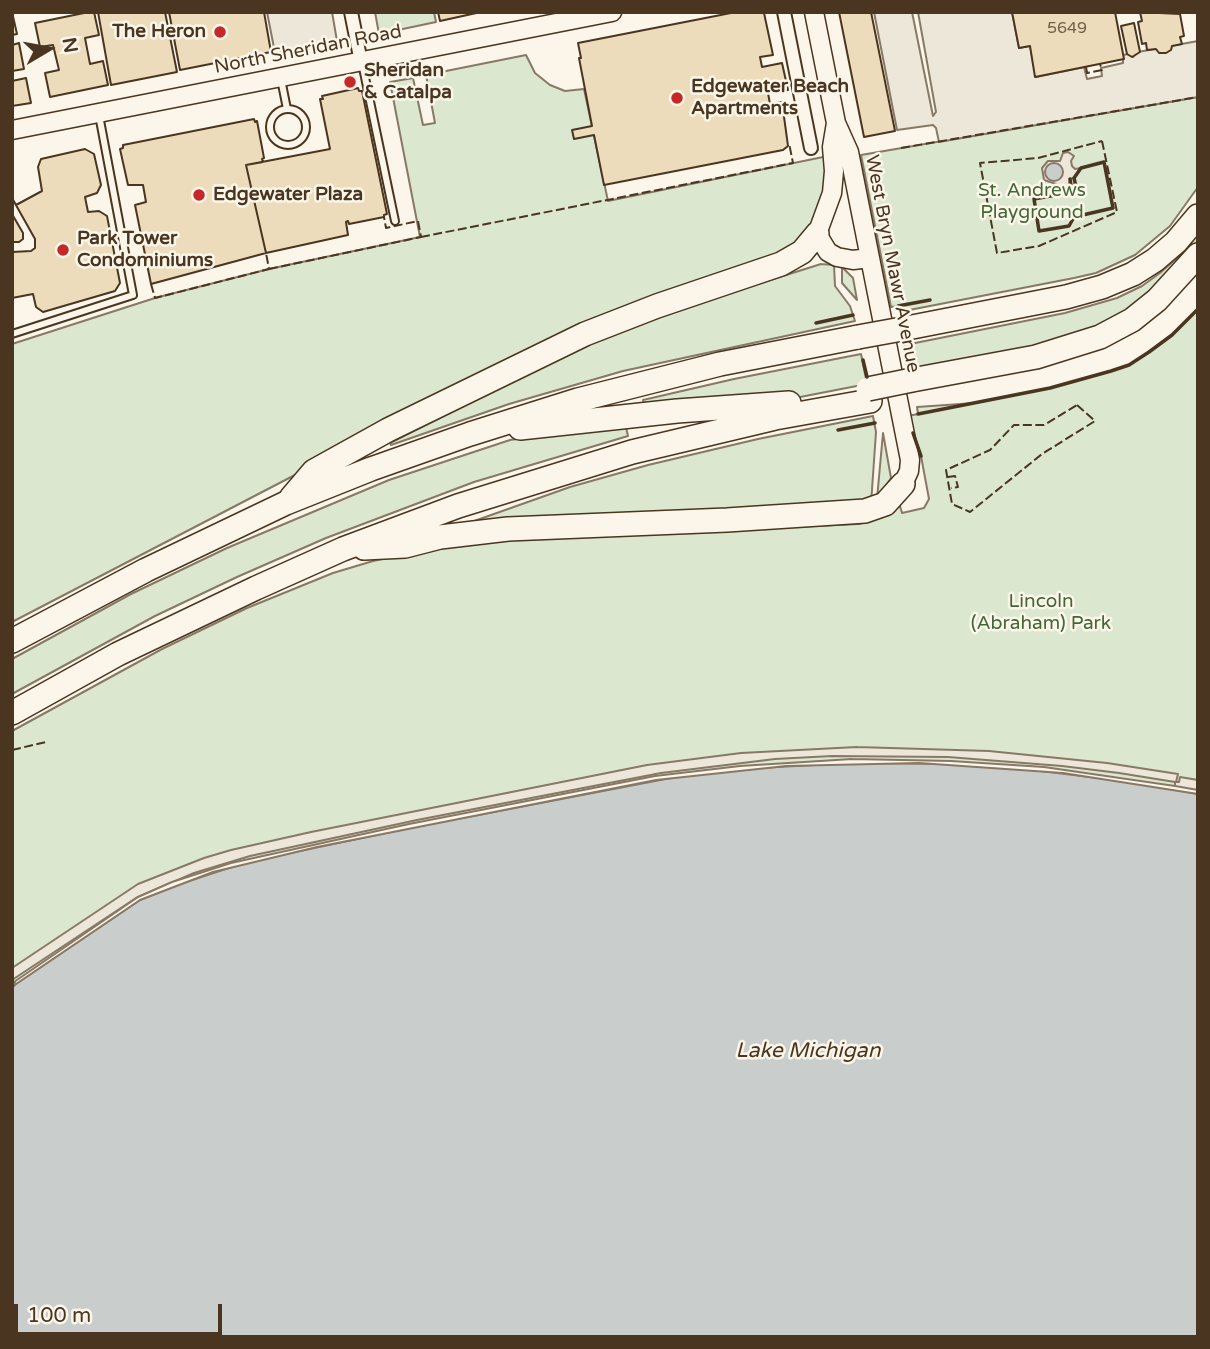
<!DOCTYPE html>
<html>
<head>
<meta charset="utf-8">
<style>
  body { margin:0 }
  #map { position:relative; width:1210px; height:1349px; overflow:hidden; background:#fbf6e9; font-family:"Varela Round",sans-serif }
  canvas { display:block }
  .frame { position:absolute; inset:0; border:14px solid #4a3520; pointer-events:none }
  .north { position:absolute; left:14px; top:14px; width:70px; height:70px; -webkit-text-stroke:5px #fbf6e9; paint-order:stroke; rotate:80deg; font-size:19px; font-weight:700; line-height:28px; text-align:center; color:#4a3520 }
  .north::after { content:''; display:block; margin:auto; width:24px; height:32px; background:#4a3520; clip-path:polygon(50% 0,100% 100%,50% 72%,0 100%) }
  .scale { position:absolute; left:14px; top:1304px; width:208px; height:32px; box-sizing:border-box; border:4px solid #4a3520; border-top:0; padding-left:9px; font-size:21px; line-height:24px; white-space:nowrap; color:#4a3520; -webkit-text-stroke:5px #fbf6e9; paint-order:stroke }
</style>
</head>
<body>
<div id="map">
<canvas width="1210" height="1349"></canvas>
<div class="frame"></div>
<div class="north">N</div>
<div class="scale">100 m</div>
</div>
<script>
const g = document.querySelector('canvas').getContext('2d');
g.lineJoin = 'round';
function fillPath(path, color) { g.fillStyle = color; g.fill(path, 'evenodd'); }
const shape = rows => new Path2D(rows.map(r => 'M' + r).join(''));
function strokePath(path, color, width, dash) { g.strokeStyle = color; g.lineWidth = width; g.lineCap = dash ? 'butt' : 'round'; g.setLineDash(dash || []); g.stroke(path); }
function label(font, color, halo, rows, align = 'center') {
  g.font = font + ' "Varela Round",sans-serif'; g.lineWidth = 5; g.setLineDash([]); g.textBaseline = 'middle'; g.strokeStyle = halo; g.fillStyle = color; for (const [text, x, y, turn = 0] of rows) {
    g.save(); g.translate(x, y); g.rotate((+turn || 0) * Math.PI / 180); g.textAlign = isNaN(turn) ? turn : align; if (halo) g.strokeText(text, 0, 0); g.fillText(text, 0, 0); g.restore();
  }
}
const green = shape([
  [375,12,434,12,436,22,379,34,375,12],
  [526,55,535,73,550,85,565,91,584,89,608,201,828,156,828,184,813,226,791,249,395,423,12,622,12,344,155,298,269,269,420,237,390,82,413,78,423,125,435,123,426,75,526,55],
  [1198,97,1198,187,1170,226,1135,255,1096,273,1074,278,899,312,898,306,891,307,861,155,1198,97],
  [1198,234,1198,244,1164,287,1090,336,908,370,905,345,1065,313,1117,298,1142,286,1160,273,1178,257,1198,234],
  [821,264,834,265,835,286,850,306,855,321,623,371,509,404,391,445,390,443,579,347,691,305,821,264],
  [842,267,853,278,857,300,842,283,842,267],
  [1198,309,1198,794,1063,773,997,767,895,763,816,764,624,785,317,847,16,984,12,988,12,731,162,649,247,608,333,573,373,561,419,551,498,540,859,524,883,517,900,506,902,513,924,508,929,499,921,456,908,416,918,414,917,407,975,403,1050,388,1111,371,1129,365,1149,352,1172,335,1198,309],
  [861,354,867,384,795,398,645,409,643,400,734,379,861,354],
  [873,416,876,432,871,504,463,525,570,487,648,465,758,439,873,416],
  [625,423,628,436,474,482,326,538,237,577,155,616,12,694,12,659,131,594,227,548,389,480,510,440,625,423],
  [883,433,891,478,877,499,883,433]
]);
fillPath(green, '#dce7d0');
strokePath(green, '#887966', 2);
const parking = shape([
  [267,12,332,12,337,41,275,53,267,12],
  [874,12,912,12,933,116,936,112,918,12,1012,12,1019,48,1030,46,1036,77,1084,67,1087,79,1102,76,1101,68,1123,63,1123,55,1128,54,1133,57,1138,52,1198,41,1198,97,939,142,936,128,933,125,897,130,874,12],
  [1068,152,1074,156,1071,161,1072,166,1075,169,1081,168,1074,178,1070,179,1068,190,1058,191,1056,184,1044,180,1042,168,1048,161,1060,161,1063,153,1068,152],
  [857,747,989,751,1107,763,1178,774,1176,782,1179,782,1180,777,1198,780,1198,794,1175,789,1175,782,1119,773,1062,766,948,757,832,756,775,759,661,773,417,820,250,856,194,873,136,898,12,980,12,968,138,884,204,858,231,850,311,832,647,765,741,753,857,747]
]);
fillPath(parking, '#ede7d9');
strokePath(parking, '#887966', 2);
const water = shape([
  '1045 172a9 9 0 1 1 18 0a9 9 0 1 1-18 0Z',
  [852,763,951,764,1016,768,1131,782,1198,794,1198,1337,12,1337,12,988,16,984,140,900,174,886,247,862,410,828,676,777,740,769,852,763]
]);
fillPath(water, '#c9cecd');
strokePath(water, '#887966', 2);
const pier = shape([
  [852,759,951,761,1044,767,1175,786,1198,790,1198,794,1063,773,919,763,786,766,656,780,317,847,213,872,140,900,16,984,14,982,138,897,172,882,231,863,409,824,655,776,740,766,852,759]
]);
fillPath(pier, '#fbf6e9');
strokePath(pier, '#887966', 2);
const building = shape([
  [12,12,17,34,12,35,12,12],
  [89,12,94,12,99,35,85,38,90,64,103,61,108,85,50,97,45,73,59,70,53,45,40,47,35,23,89,12],
  [98,12,165,12,177,72,111,85,98,12],
  [169,12,264,12,271,52,180,70,169,12],
  [438,12,481,12,440,21,438,12],
  [736,12,764,13,773,55,760,57,762,67,782,63,788,90,768,93,770,104,782,102,788,146,783,150,604,185,594,135,574,139,572,130,592,126,579,58,581,58,578,43,736,12],
  [839,12,871,12,895,131,864,137,839,12],
  [1012,12,1115,12,1124,59,1035,77,1030,46,1019,48,1012,12],
  [1140,12,1180,14,1184,36,1180,37,1182,44,1172,46,1171,50,1166,53,1159,53,1156,49,1147,50,1146,43,1142,44,1138,22,1142,21,1140,12],
  [1134,23,1140,52,1132,57,1127,54,1121,26,1134,23],
  [19,43,24,69,12,71,12,45,19,43],
  [26,78,31,103,12,106,12,81,26,78],
  [358,88,359,91,362,91,387,214,384,215,384,217,349,224,348,221,346,222,348,235,266,253,246,165,330,149,320,99,323,99,322,96,358,88],
  [254,119,255,122,257,121,264,158,262,159,263,162,246,165,266,253,151,284,135,205,146,202,143,185,128,185,120,149,123,148,123,145,254,119],
  [85,149,94,154,101,185,97,193,85,197,88,212,99,211,107,216,120,283,115,291,43,312,36,307,33,294,12,298,12,198,16,205,42,191,38,167,41,159,85,149],
  [12,198,35,239,35,248,31,251,12,252,12,198],
  [12,214,23,233,23,239,19,242,12,242,12,214]
]);
fillPath(building, '#ecdcbc');
strokePath(building, '#4a3520', 2);
const lane = shape([
  [362,63,395,221],
  [281,79,287,109],
  '270 127a18 18 0 1 1 36 0a18 18 0 1 1-36 0Z',
  [143,261,146,261],
  [12,334,133,295,99,115]
]);
const street = shape([
  [351,12,361,62],
  [784,12,811,148]
]);
const secondary = shape([
  [814,12,836,123,849,152,910,460,909,471,903,484],
  [836,123,832,147,834,171,832,193,817,234,828,252,837,257,853,260,869,258],
  [12,130,612,12]
]);
const highway = shape([
  [902,329,1066,297,1102,287,1133,274,1155,260,1176,242,1198,216],
  [912,380,1036,357,1100,337,1132,320,1157,300,1198,255],
  [520,428,677,411,789,403],
  [291,498,314,471,388,430,585,334,657,306,781,264,802,252,817,234],
  [364,548,405,546,440,537,508,529,727,520,865,511,885,504,903,484],
  [12,641,146,570,286,503,371,469,470,434,578,400,720,364,858,337],
  [12,713,118,654,256,588,343,549,458,506,632,452,775,418,870,401]
]);
strokePath(lane, '#4a3520', 10);
strokePath(street, '#4a3520', 16);
strokePath(secondary, '#4a3520', 21);
strokePath(highway, '#4a3520', 26);
strokePath(lane, '#fbf6e9', 6);
strokePath(street, '#fbf6e9', 12);
strokePath(secondary, '#fbf6e9', 18);
strokePath(highway, '#fbf6e9', 23);
const highwayBridge = shape([
  [858,337,902,329],
  [868,389,912,380]
]);
strokePath(highwayBridge, '#4a3520', 26, []);
strokePath(highwayBridge, '#fbf6e9', 23);
strokePath(shape([
  [1086,67,1087,73,1102,70,1100,64],
  [1102,141,1117,212,1039,246,997,253,980,163,1038,158,1102,141],
  [901,148,1198,97],
  [421,237,793,163,789,143],
  [269,269,421,237,418,221,386,228,384,217],
  [151,284,155,298,269,269,266,253],
  [1077,405,1095,421,1042,454,970,512,952,504,946,470,990,450,1014,425,1044,425,1077,405],
  [948,477,955,476,958,487,951,488],
  [12,750,46,742]
]), '#4a3520', 2, [9, 3.5]);
strokePath(shape([
  [1070,179,1072,192,1034,199,1039,231,1069,226,1074,217,1113,208,1104,162,1081,168,1074,178,1077,191],
  [898,306,930,300],
  [816,323,853,315],
  [905,352,908,370],
  [863,360,867,377],
  [918,414,1050,388,1111,371,1129,365,1149,352,1172,335,1198,309],
  [838,430,875,423],
  [913,433,921,456]
]), '#4a3520', 3.5);
for (const [x, y, r, color] of [
  [220,32,7,"#c62828"],
  [350,82,7,"#c62828"],
  [677,98,7,"#c62828"],
  [199,195,7,"#c62828"],
  [63,250,7,"#c62828"]
]) { const dot = new Path2D(); dot.arc(x, y, r, 0, 2 * Math.PI); g.fillStyle = color; g.fill(dot); strokePath(dot, '#fbf6e9', 2.5); }
label('16px', '#725f47', null, [
  ["5649",1067,29]
]);
label('bold 19px', '#4a3520', '#fbf6e9', [
  ["The Heron",206,32,"right"],
  ["Sheridan",364,71],
  ["& Catalpa",364,93],
  ["Edgewater Beach",691,87],
  ["Apartments",691,109],
  ["Edgewater Plaza",213,195],
  ["Park Tower",77,239],
  ["Condominiums",77,261]
], 'left');
label('19px', '#4a3520', '#fbf6e9', [
  ["North Sheridan Road",308,50,-11],
  ["West Bryn Mawr Avenue",892,264,79]
]);
label('19px', '#436837', '#fbf6e9', [
  ["St. Andrews",1032,191],
  ["Playground",1032,213],
  ["Lincoln",1041,602],
  ["(Abraham) Park",1041,624]
]);
label('italic 21px', '#4a3520', '#fbf6e9', [
  ["Lake Michigan",808,1051]
]);
</script>
</body>
</html>
